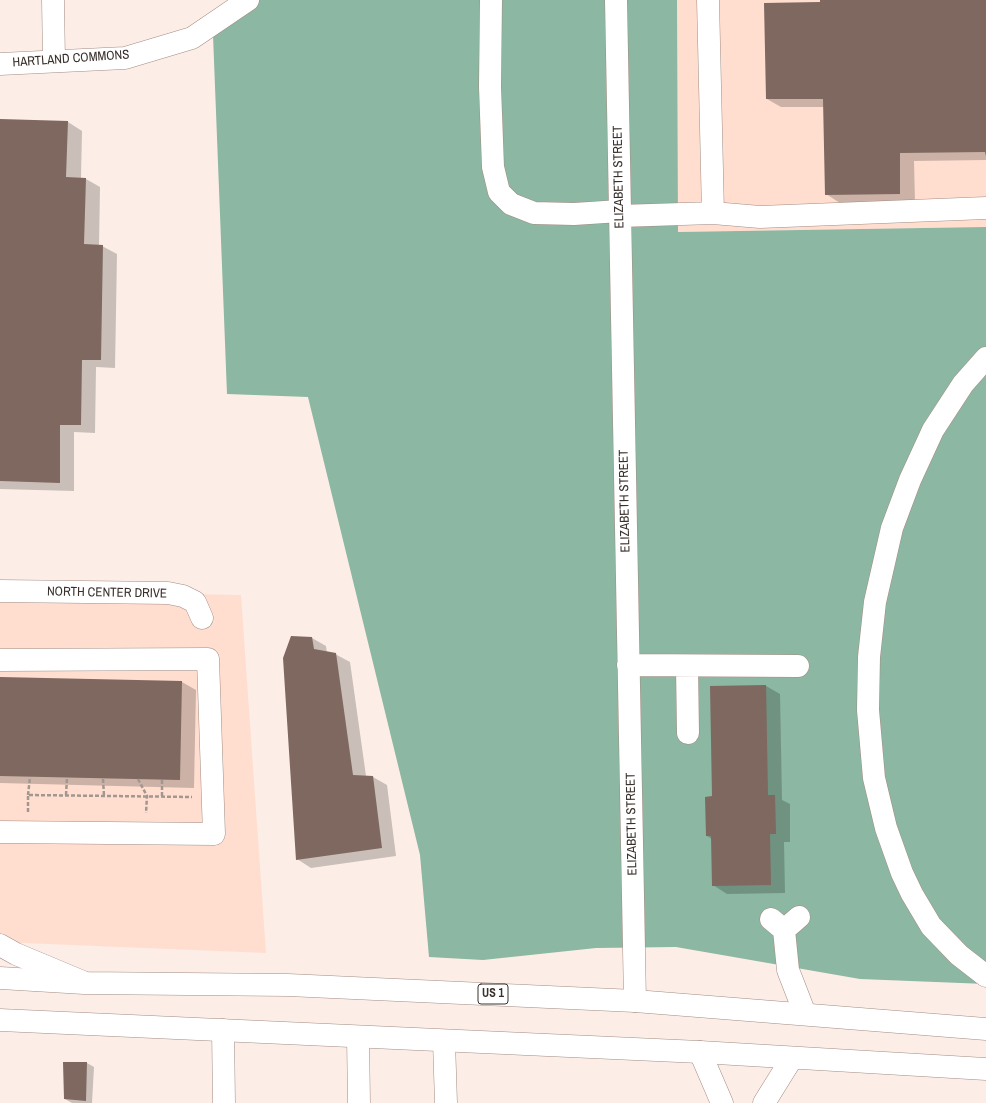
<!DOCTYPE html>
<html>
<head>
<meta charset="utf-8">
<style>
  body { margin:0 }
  canvas { display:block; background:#fcede7 }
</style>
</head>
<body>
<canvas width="986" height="1103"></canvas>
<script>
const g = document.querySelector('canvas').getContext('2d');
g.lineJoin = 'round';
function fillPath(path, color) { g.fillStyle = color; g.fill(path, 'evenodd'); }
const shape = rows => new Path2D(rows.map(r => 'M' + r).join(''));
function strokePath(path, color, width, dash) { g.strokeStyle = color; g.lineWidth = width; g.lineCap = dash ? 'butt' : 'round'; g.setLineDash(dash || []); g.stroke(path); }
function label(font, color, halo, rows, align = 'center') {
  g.font = font + ' "Archivo Narrow",sans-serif'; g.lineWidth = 4; g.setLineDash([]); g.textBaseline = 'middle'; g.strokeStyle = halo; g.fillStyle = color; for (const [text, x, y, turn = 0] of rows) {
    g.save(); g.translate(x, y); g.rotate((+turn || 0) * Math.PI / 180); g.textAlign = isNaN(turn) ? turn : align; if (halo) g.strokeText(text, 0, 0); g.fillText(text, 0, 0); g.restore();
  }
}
fillPath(shape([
  [677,0,986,0,986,227,677,232],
  [0,590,241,595,266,953,0,942]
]), '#ffded0');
fillPath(shape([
  [250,0,677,0,678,232,986,227,986,984,860,979,676,947,596,948,483,960,429,957,420,855,308,397,227,394,213,35]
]), '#8cb7a2');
fillPath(shape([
  [821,0,986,0,986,174,986,160,914,161,915,202,840,203,826,194,824,107,781,107,767,99,821,3],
  [0,120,68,122,82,131,81,178,86,179,100,187,99,246,102,246,117,254,115,368,96,367,95,433,74,432,74,491,0,489],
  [312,638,326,646,327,653,335,654,350,662,366,776,373,777,387,785,396,856,311,868,297,859],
  [0,678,182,682,196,690,194,788,0,783],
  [766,686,780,694,782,800,790,804,790,842,784,842,785,893,727,894,713,885,712,839,707,836,713,797],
  [87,1063,94,1067,92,1103,72,1103,65,1099]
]), '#0003');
fillPath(shape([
  [820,0,986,0,986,156,985,152,900,153,900,194,825,195,823,99,766,99,764,3,820,2],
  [0,119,68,121,66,177,86,178,84,244,103,245,101,360,82,360,81,425,60,425,60,483,0,481],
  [291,636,312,637,314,649,336,653,353,775,373,776,382,848,296,860,283,658],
  [0,677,182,681,180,780,0,776],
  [766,685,768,795,775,795,776,834,770,834,771,885,712,886,711,836,706,836,705,797,712,796,710,686],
  [63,1062,87,1062,86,1101,64,1099]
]), '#7e685f');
const minor = shape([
  [53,0,54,61],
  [491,0,490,87,493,167,499,192,511,204,534,213,574,214,620,211],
  [616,0,635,1001],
  [708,0,713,213],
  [0,64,125,58,192,38,248,0],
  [620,216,713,213,760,217,986,208],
  [0,591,168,593,183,596,195,602,202,618],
  [0,660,208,659,214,834,0,832],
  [628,665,798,666],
  [687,666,688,733],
  [771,919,784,930,788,970,805,1014],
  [784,930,799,917],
  [0,945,16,954,83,982],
  [223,1030,224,1103],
  [358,1037,359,1103],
  [444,1041,446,1103],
  [700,1052,722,1103],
  [764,1103,792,1058]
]);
const highway = shape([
  [986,358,963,384,933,430,910,480,892,528,875,602,869,657,868,710,874,778,886,828,902,873,912,894,931,926,959,955,986,976],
  [0,978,84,983,288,985,635,1001,986,1029],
  [0,1020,700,1052,986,1069]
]);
strokePath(minor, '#a38d83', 23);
strokePath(highway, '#a38d83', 23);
strokePath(shape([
  [103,779,104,796],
  [138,779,147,796,146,813],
  [28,795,30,777],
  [66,795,67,778],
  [162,796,162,780],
  [28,812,28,795,192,797]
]), '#a29691', 2.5, [4, 2]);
strokePath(minor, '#fff', 22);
strokePath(highway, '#fff', 22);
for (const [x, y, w] of [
  [493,994,30]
]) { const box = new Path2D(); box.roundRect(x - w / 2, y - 10, w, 20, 3); g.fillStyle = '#fff'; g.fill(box); strokePath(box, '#39302c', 1); }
label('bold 12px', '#39302c', null, [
  ["US 1",493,994]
]);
label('13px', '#39302c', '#fff', [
  ["HARTLAND COMMONS",71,59,-4],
  ["ELIZABETH STREET",619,177,-91],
  ["ELIZABETH STREET",625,501,-91],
  ["NORTH CENTER DRIVE",107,593,1],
  ["ELIZABETH STREET",632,824,-91]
]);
</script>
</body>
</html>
